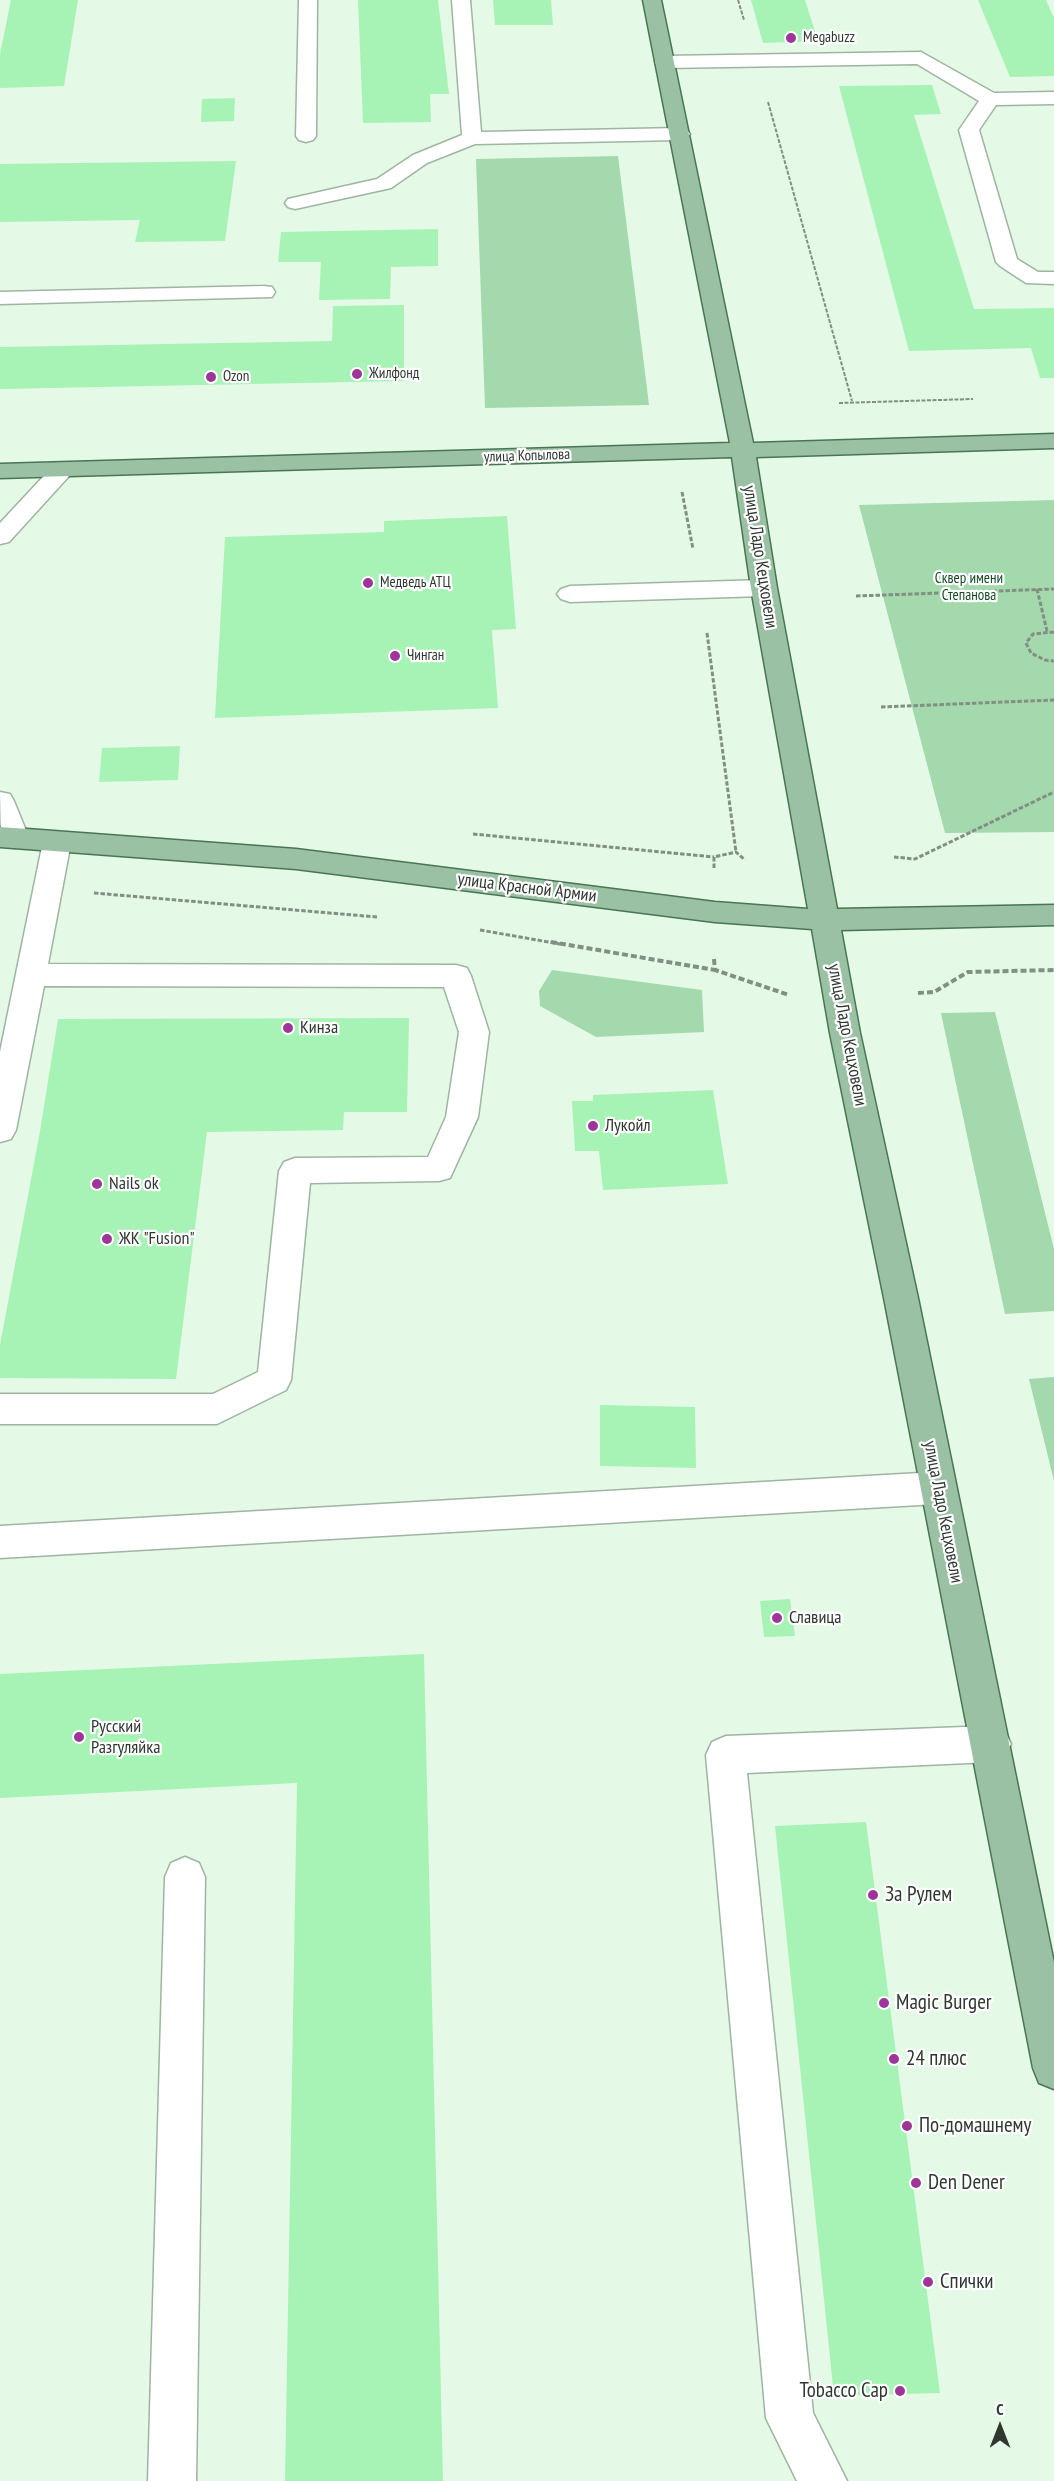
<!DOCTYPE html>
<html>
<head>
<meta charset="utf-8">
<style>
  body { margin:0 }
  #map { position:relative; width:1054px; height:2481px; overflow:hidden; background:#e4fae7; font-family:"PT Sans Narrow",sans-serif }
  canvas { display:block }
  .north { position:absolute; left:970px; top:2397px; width:60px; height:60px; -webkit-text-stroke:4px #fff; paint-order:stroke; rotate:0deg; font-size:16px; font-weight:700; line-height:24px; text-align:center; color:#2e3730 }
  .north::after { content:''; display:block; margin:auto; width:21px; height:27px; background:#2e3730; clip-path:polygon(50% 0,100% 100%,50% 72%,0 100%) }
</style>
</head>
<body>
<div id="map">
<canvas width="1054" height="2481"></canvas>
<div class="north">С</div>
</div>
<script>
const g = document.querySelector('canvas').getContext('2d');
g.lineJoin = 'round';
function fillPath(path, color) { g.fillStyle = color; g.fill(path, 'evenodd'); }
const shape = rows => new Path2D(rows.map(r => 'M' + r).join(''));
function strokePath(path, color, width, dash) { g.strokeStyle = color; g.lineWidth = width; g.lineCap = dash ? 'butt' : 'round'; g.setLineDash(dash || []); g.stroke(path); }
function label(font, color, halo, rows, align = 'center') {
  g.font = font + ' "PT Sans Narrow",sans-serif'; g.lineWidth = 4.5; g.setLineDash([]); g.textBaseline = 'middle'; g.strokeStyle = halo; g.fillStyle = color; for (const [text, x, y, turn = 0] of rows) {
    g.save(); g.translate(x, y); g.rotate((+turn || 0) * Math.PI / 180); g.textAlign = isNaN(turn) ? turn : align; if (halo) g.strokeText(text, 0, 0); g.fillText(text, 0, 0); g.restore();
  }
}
fillPath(shape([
  [618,156,649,405,485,408,476,159],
  [1054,500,1054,832,945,833,859,505],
  [552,970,702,990,704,1032,596,1037,540,1006,539,991],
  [995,1012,1054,1249,1054,1311,1005,1314,941,1013],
  [1054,1377,1054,1481,1029,1379]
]), '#a3d9ac');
fillPath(shape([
  [11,0,78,0,64,86,0,88,0,54],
  [358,0,438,0,449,94,430,94,431,122,363,123],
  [493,0,551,0,553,25,495,25],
  [751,0,805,0,818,41,763,43],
  [978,0,1046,0,1054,18,1054,76,1010,77],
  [932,85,941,114,914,115,974,309,1054,308,1054,378,1040,378,1031,348,909,351,839,86],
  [235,98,234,121,201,122,202,99],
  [236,161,225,241,135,242,140,220,0,222,0,164],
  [438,229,438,266,391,267,390,299,319,300,321,262,278,262,281,232],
  [404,305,404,381,0,389,0,347,332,341,333,306],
  [507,516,516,629,492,630,498,708,215,718,225,537,384,532,384,521],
  [180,746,178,780,99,782,102,748],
  [409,1018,407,1112,344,1112,343,1130,207,1132,176,1379,0,1378,0,1345,40,1131,58,1019],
  [713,1090,728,1184,603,1190,599,1151,575,1151,572,1101,593,1101,593,1095],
  [600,1405,695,1407,696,1468,600,1466],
  [790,1599,795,1636,764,1637,760,1601],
  [424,1654,443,2481,285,2481,297,1783,0,1798,0,1674],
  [866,1822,900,2084,940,2393,834,2396,775,1826]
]), '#a7f3b6');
const minor = shape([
  [299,0,317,0,316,136,313,140,306,142,299,140,296,136,299,0],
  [452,0,470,0,481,132,680,128,687,130,690,134,687,138,680,140,475,144,427,163,391,188,295,209,288,207,285,203,288,199,377,179,413,155,462,135,452,0],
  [921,52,994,93,1054,92,1054,104,996,105,979,130,1017,259,1038,272,1054,272,1054,284,1026,283,1000,266,996,262,959,130,979,101,917,64,664,68,657,66,655,62,657,58,664,56,921,52],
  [264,286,272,287,275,292,272,297,0,304,0,292,264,286],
  [62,463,70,465,74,470,70,475,9,542,0,544,0,523,54,465,62,463],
  [764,580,773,583,777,588,773,593,764,596,570,602,561,599,557,594,561,589,570,586,764,580],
  [0,792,10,794,14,801,29,838,25,845,15,848,5,845,1,838,0,792],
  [57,832,67,835,71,842,48,964,456,965,467,968,471,976,489,1032,478,1117,450,1178,439,1181,310,1183,291,1380,286,1390,217,1424,0,1424,0,1394,213,1394,258,1372,279,1171,284,1162,295,1158,428,1157,446,1117,459,1032,444,987,44,986,16,1130,11,1139,0,1142,0,1052,43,842,47,835,57,832],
  [937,1472,950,1477,955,1488,950,1499,937,1504,0,1558,0,1526,937,1472],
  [991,1726,1005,1731,1011,1744,1005,1757,991,1762,747,1773,813,2413,847,2481,797,2481,766,2418,706,1755,712,1742,726,1736,991,1726],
  [185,1857,199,1863,205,1877,196,2481,148,2481,165,1877,171,1863,185,1857]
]);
const major = shape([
  [643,0,661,0,753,443,1054,434,1054,448,756,457,777,588,837,909,1054,905,1054,925,841,930,860,1033,918,1298,1054,1963,1054,2089,1039,2083,1033,2068,884,1298,830,1033,812,929,715,922,296,869,0,847,0,827,296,849,715,902,808,909,751,588,732,457,0,478,0,464,730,443,643,0]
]);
strokePath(minor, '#9fb4a2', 3);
strokePath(major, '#497652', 3);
strokePath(shape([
  [738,0,744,20],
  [768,102,852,401],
  [839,403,973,399]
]), '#819083', 2, [4, 1.5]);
strokePath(shape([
  [682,492,693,549],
  [1037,589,1047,631],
  [856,596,1054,589],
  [1054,632,1033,634,1026,643,1031,653,1045,660,1054,661],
  [707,633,736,852],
  [881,707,1054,700],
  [473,834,714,857],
  [894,857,915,859,1054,792],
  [714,868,714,857,736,852,745,860],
  [94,893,377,917],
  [480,930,560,944]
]), '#819083', 3, [4.5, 2]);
strokePath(shape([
  [551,942,715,970],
  [714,959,715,970,789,995],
  [918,993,934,992,968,972,1054,970]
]), '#819083', 4, [6, 3]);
fillPath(minor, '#fff');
fillPath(major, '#9ac1a3');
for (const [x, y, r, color] of [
  [791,38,6,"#9e3699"],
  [357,374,6,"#9e3699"],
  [211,377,6,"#9e3699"],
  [368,583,6,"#9e3699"],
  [395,656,6,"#9e3699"],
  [288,1028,6,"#9e3699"],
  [593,1126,6,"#9e3699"],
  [97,1184,6,"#9e3699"],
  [107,1239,6,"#9e3699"],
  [777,1618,6,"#9e3699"],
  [79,1737,6,"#9e3699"],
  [873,1895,6,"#9e3699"],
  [884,2003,6,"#9e3699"],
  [894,2059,6,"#9e3699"],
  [907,2126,6,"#9e3699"],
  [916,2183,6,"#9e3699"],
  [928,2282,6,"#9e3699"],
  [900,2391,6,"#9e3699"]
]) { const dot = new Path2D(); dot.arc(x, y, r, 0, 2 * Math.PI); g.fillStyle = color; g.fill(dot); strokePath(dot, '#fff', 2); }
label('15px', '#2e3730', '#fff', [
  ["Megabuzz",803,38],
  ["Жилфонд",369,374],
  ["Ozon",223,377],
  ["Медведь АТЦ",380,583],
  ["Чинган",407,656]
], 'left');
label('15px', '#2e3730', '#fff', [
  ["улица Копылова",527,456,-2]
]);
label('15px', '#154b25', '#fff', [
  ["Сквер имени",969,579],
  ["Степанова",969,596]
]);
label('18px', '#2e3730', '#fff', [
  ["улица Ладо Кецховели",760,557,81],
  ["улица Красной Армии",527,888,7],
  ["улица Ладо Кецховели",847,1035,79],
  ["улица Ладо Кецховели",943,1512,79]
]);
label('18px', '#2e3730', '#fff', [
  ["Кинза",300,1028],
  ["Лукойл",605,1126],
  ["Nails ok",109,1184],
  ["ЖК \"Fusion\"",119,1239],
  ["Славица",789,1618],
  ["Русский",91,1727],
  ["Разгуляйка",91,1748]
], 'left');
label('21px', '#2e3730', '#fff', [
  ["За Рулем",885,1895],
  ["Magic Burger",896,2003],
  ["24 плюс",906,2059],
  ["По-домашнему",919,2126],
  ["Den Dener",928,2183],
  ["Спички",940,2282],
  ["Tobacco Cap",888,2391,"right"]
], 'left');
</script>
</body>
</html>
